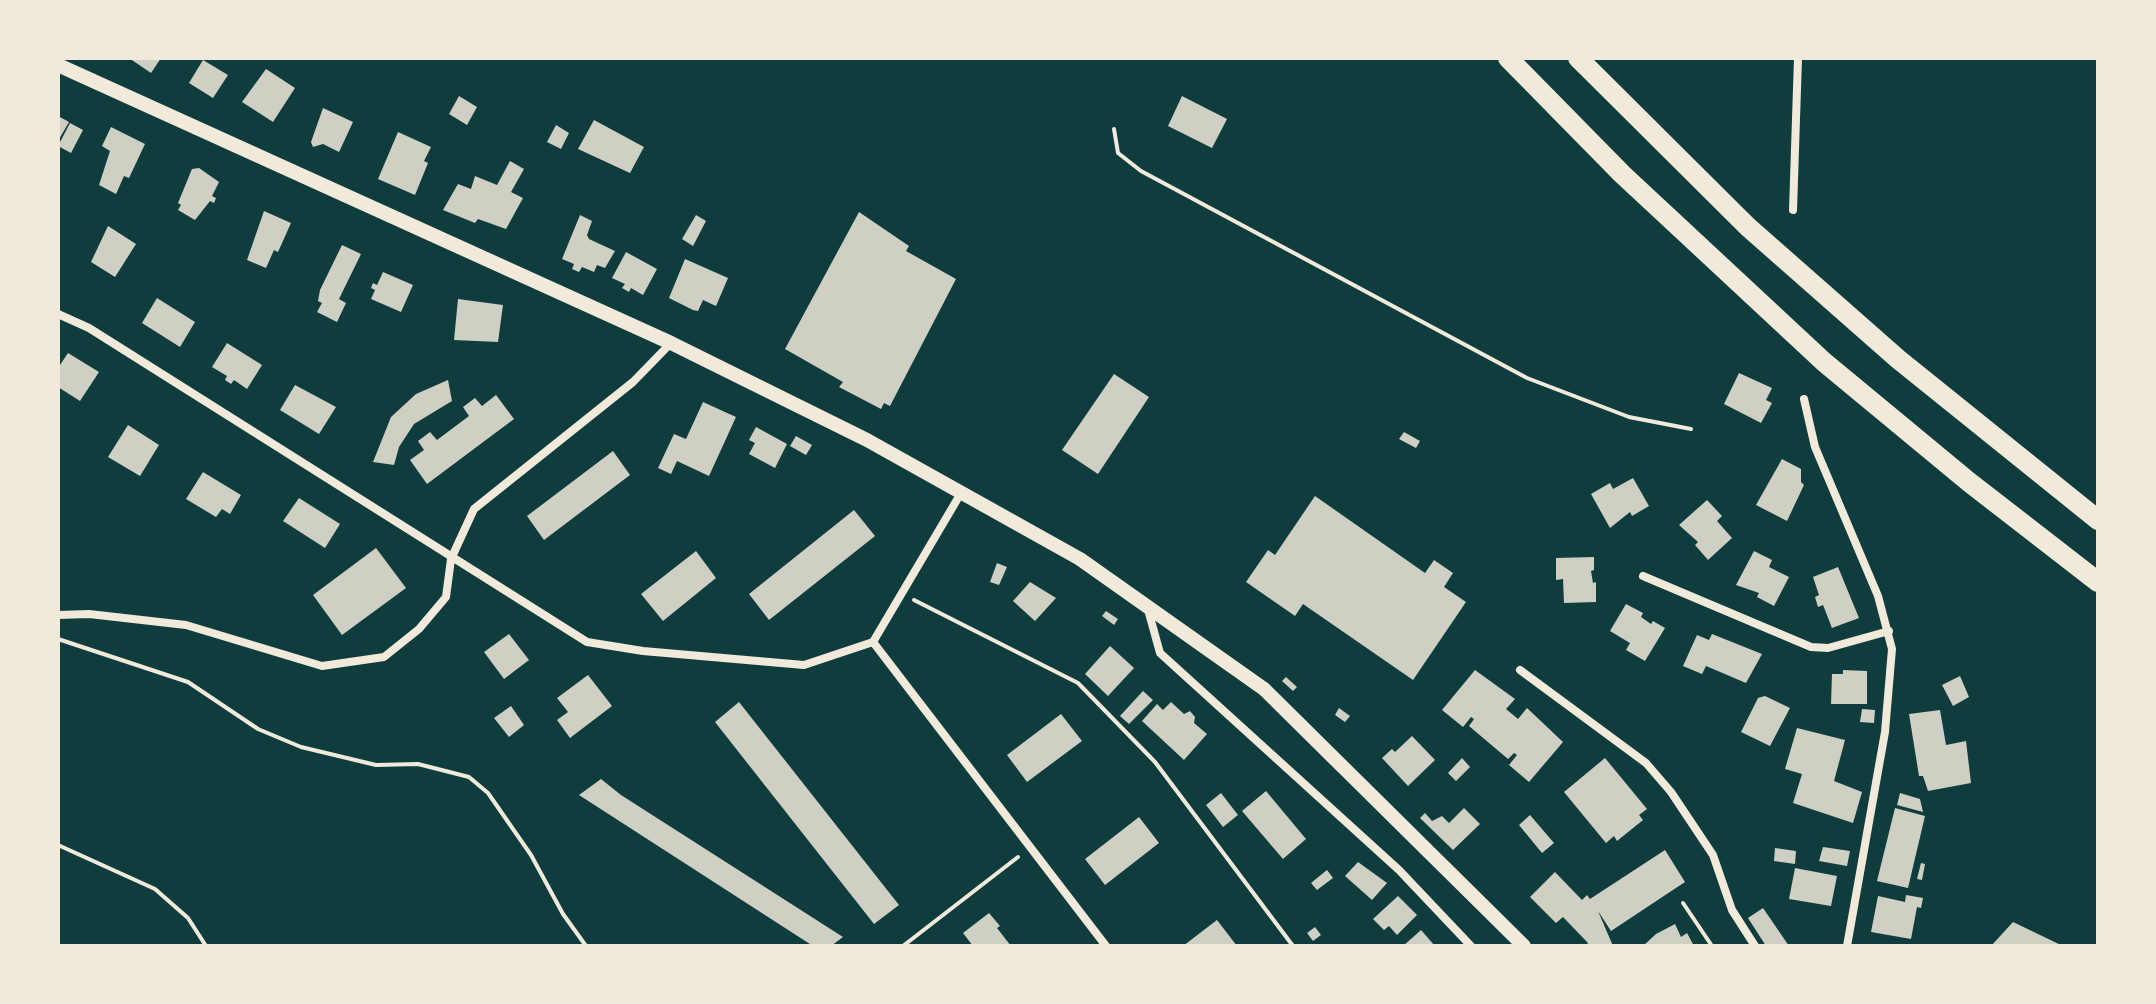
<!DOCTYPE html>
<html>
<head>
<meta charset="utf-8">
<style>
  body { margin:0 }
  #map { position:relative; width:2156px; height:1004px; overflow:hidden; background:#0f3d3e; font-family:Mulish,sans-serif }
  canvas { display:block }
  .frame { position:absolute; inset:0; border:60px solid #f1e9da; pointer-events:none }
</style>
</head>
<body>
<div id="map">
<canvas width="2156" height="1004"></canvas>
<div class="frame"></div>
</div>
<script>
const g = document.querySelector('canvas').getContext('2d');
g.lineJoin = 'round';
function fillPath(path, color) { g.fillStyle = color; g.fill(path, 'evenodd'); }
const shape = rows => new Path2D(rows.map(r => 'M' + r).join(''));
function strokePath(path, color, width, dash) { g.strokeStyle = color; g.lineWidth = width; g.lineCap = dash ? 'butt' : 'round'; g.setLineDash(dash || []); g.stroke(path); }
fillPath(shape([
  [129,58,161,58,151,73],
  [203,60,228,75,213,98,189,83],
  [266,69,295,88,273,122,242,102],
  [459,96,477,107,467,125,449,114],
  [1182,96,1227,119,1212,148,1168,126],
  [323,108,353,122,339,152,323,144,313,147,311,142],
  [58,116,69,122,58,141],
  [594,120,644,147,630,173,578,149],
  [70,123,83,130,71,153,58,146],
  [556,125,569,133,561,149,547,142],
  [111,127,145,144,129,178,124,176,116,194,99,185,110,151,102,146],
  [398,132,431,147,424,161,428,163,415,195,378,179],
  [510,161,524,169,511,192,523,198,506,229,478,219,475,223,443,210,458,184,471,189,475,176,497,185],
  [199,168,219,182,212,196,216,198,214,203,210,201,195,220,178,210,181,205,178,203,192,169],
  [264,211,291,223,278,252,274,250,266,268,247,260],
  [859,212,909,246,906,251,956,279,890,406,884,403,881,409,839,387,843,382,785,349],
  [580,215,592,221,587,235,589,239,615,251,605,268,597,265,594,272,582,267,579,272,572,269,574,264,562,259],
  [696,215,706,221,693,246,682,239],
  [108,226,136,244,115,277,91,262],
  [342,245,361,254,339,299,346,303,337,322,317,312,322,303,318,301,320,290],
  [626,252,657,269,643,295,631,288,629,292,622,288,625,284,612,278],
  [685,259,728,278,716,306,703,300,698,311,693,310,669,298],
  [383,272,413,285,401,312,371,299,375,290,371,288,373,283,377,285],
  [157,298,195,322,180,347,142,323],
  [458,299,503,305,498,342,454,340],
  [227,343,262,365,247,389,234,380,231,384,225,380,227,376,212,367],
  [68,353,99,372,80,401,58,387,58,368],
  [1739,373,1772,388,1766,400,1772,403,1761,423,1724,404],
  [1114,374,1149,397,1098,474,1062,450],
  [448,380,452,401,414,424,399,447,394,465,373,462,391,417,416,394],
  [295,385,336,407,319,434,280,410],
  [496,395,514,419,427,484,410,460,424,450,418,441,430,432,437,440,469,416,463,407,475,398,482,406],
  [703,402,736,417,709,476,677,461,671,474,658,468,674,434,686,439],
  [128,425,159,445,140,476,108,457],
  [756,427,787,444,775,468,749,454,755,443,749,440],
  [1404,432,1420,441,1416,448,1399,439],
  [796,436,812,445,806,455,790,446],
  [613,451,630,475,544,540,527,516],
  [1782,459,1801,469,1801,482,1804,485,1787,521,1756,505],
  [203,472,241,495,230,514,222,509,216,517,186,499],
  [1633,478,1649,506,1632,516,1630,512,1610,528,1591,494,1610,483,1613,489],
  [1315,496,1425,573,1434,560,1453,573,1444,587,1466,602,1413,680,1303,604,1295,616,1246,582,1268,550,1275,555],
  [299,498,340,524,325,548,283,521],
  [1707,500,1722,516,1717,521,1732,538,1708,560,1695,545,1698,542,1679,525],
  [854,510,875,536,769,620,749,594],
  [376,548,406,588,342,635,313,595],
  [696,551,716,578,663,621,641,594],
  [1754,551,1772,560,1769,567,1789,577,1774,606,1757,597,1759,593,1736,585],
  [1594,557,1594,570,1591,571,1593,583,1596,582,1596,602,1564,603,1563,579,1556,580,1556,558],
  [997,563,1007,567,999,585,990,582],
  [1838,567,1859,618,1832,628,1823,605,1818,607,1815,597,1819,595,1813,577],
  [1030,582,1056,598,1035,621,1013,601],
  [1626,604,1643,613,1641,617,1651,624,1653,621,1665,628,1645,661,1626,650,1630,643,1610,631],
  [1106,611,1118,619,1114,625,1102,616],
  [509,634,529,660,504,679,484,652],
  [1712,634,1762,654,1746,683,1706,666,1702,674,1683,666,1697,635,1709,640],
  [1110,646,1134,668,1108,696,1085,674],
  [1475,670,1515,699,1506,709,1518,719,1527,708,1563,742,1529,782,1509,765,1517,755,1514,753,1508,759,1469,726,1474,719,1471,717,1463,727,1442,710],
  [1843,670,1867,671,1867,704,1831,704,1832,674,1843,674],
  [588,675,612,706,570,738,557,720,568,712,557,698],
  [1960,676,1969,697,1953,706,1942,685],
  [1286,677,1297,687,1293,691,1282,681],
  [1143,691,1153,700,1129,724,1120,716],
  [1765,696,1790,708,1770,746,1741,732,1758,698],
  [739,702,899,905,874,924,715,722],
  [1171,702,1184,714,1190,711,1195,717,1194,723,1207,734,1184,760,1142,721,1157,704,1163,710],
  [511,706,524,725,509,737,494,718],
  [1339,708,1350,716,1345,722,1335,715],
  [1862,709,1875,710,1874,723,1860,722],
  [1940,710,1946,745,1966,741,1971,783,1928,791,1923,776,1919,776,1909,714],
  [1061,714,1082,741,1027,782,1007,755],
  [1797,728,1845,740,1834,781,1862,792,1853,823,1793,803,1802,774,1785,769],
  [1412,736,1435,760,1408,786,1382,758,1392,749,1395,752],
  [1462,758,1470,767,1456,781,1448,773],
  [1605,758,1647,809,1639,815,1643,820,1617,841,1614,836,1606,843,1564,792],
  [601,779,621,795,843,937,831,946,813,946,579,795],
  [1266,791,1306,839,1283,859,1242,811],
  [1221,793,1238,815,1223,827,1206,805],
  [1900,793,1920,799,1923,812,1897,805],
  [1464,808,1480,824,1453,850,1420,818,1425,813,1432,821,1442,816,1449,823],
  [1895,808,1925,816,1908,888,1877,881],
  [1530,815,1554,843,1542,853,1519,825],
  [1139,817,1159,843,1105,885,1085,859],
  [1823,847,1850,851,1847,866,1819,861],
  [1775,848,1796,851,1795,864,1774,861],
  [1665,850,1685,882,1611,931,1598,911,1613,946,1586,946,1588,943,1563,917,1556,923,1530,897,1555,872,1582,900,1587,895,1590,899],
  [1358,862,1387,883,1372,900,1345,876],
  [1921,863,1925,864,1922,880,1917,879],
  [1795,868,1837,876,1831,906,1789,899],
  [1327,870,1333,878,1317,890,1311,883],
  [1906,895,1923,898,1921,908,1917,907,1911,939,1871,932,1878,896,1905,902],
  [1398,896,1417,915,1397,935,1389,926,1384,930,1373,919],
  [1763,908,1789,946,1766,946,1748,918],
  [989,913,1000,926,997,928,1011,946,973,946,963,933],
  [1217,920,1237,946,1183,946],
  [2013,922,2063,946,1991,946],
  [1675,924,1681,937,1687,933,1694,946,1643,946,1656,934],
  [1315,927,1321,935,1313,941,1307,933],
  [1421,930,1435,946,1403,946]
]), '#cfcfc3');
strokePath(shape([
  [1114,129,1118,153,1141,171,1527,378,1629,417,1691,429],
  [914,600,1078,683,1155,762,1293,946],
  [58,639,188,682,258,729,301,747,376,765,418,764,469,777,488,793,531,855,563,914,586,946],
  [58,845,155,889,188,918,206,946],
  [1683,903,1712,946],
  [903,946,1018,857]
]), '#f1e9da', 4);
strokePath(shape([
  [1793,210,1798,58],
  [58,314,89,328,587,642,643,651,804,665,873,642,961,493],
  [1804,399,1815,447,1878,596,1892,649,1885,732,1847,946],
  [1643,576,1811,647,1828,648,1889,631],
  [1147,606,1160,653,1399,870,1471,946],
  [58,615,89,614,186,625,322,666,384,657,419,629,446,597,451,559,474,509,633,382,671,343],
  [873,642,1106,946],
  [1520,670,1646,763,1671,792,1713,855,1732,910,1755,946]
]), '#f1e9da', 8);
strokePath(shape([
  [58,65,671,343,867,440,1080,559,1264,689,1524,946]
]), '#f1e9da', 14);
strokePath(shape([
  [1508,58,1622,174,1824,362,1969,482,2098,582],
  [1578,58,1748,227,1898,359,2098,520]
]), '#f1e9da', 20);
</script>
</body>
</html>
